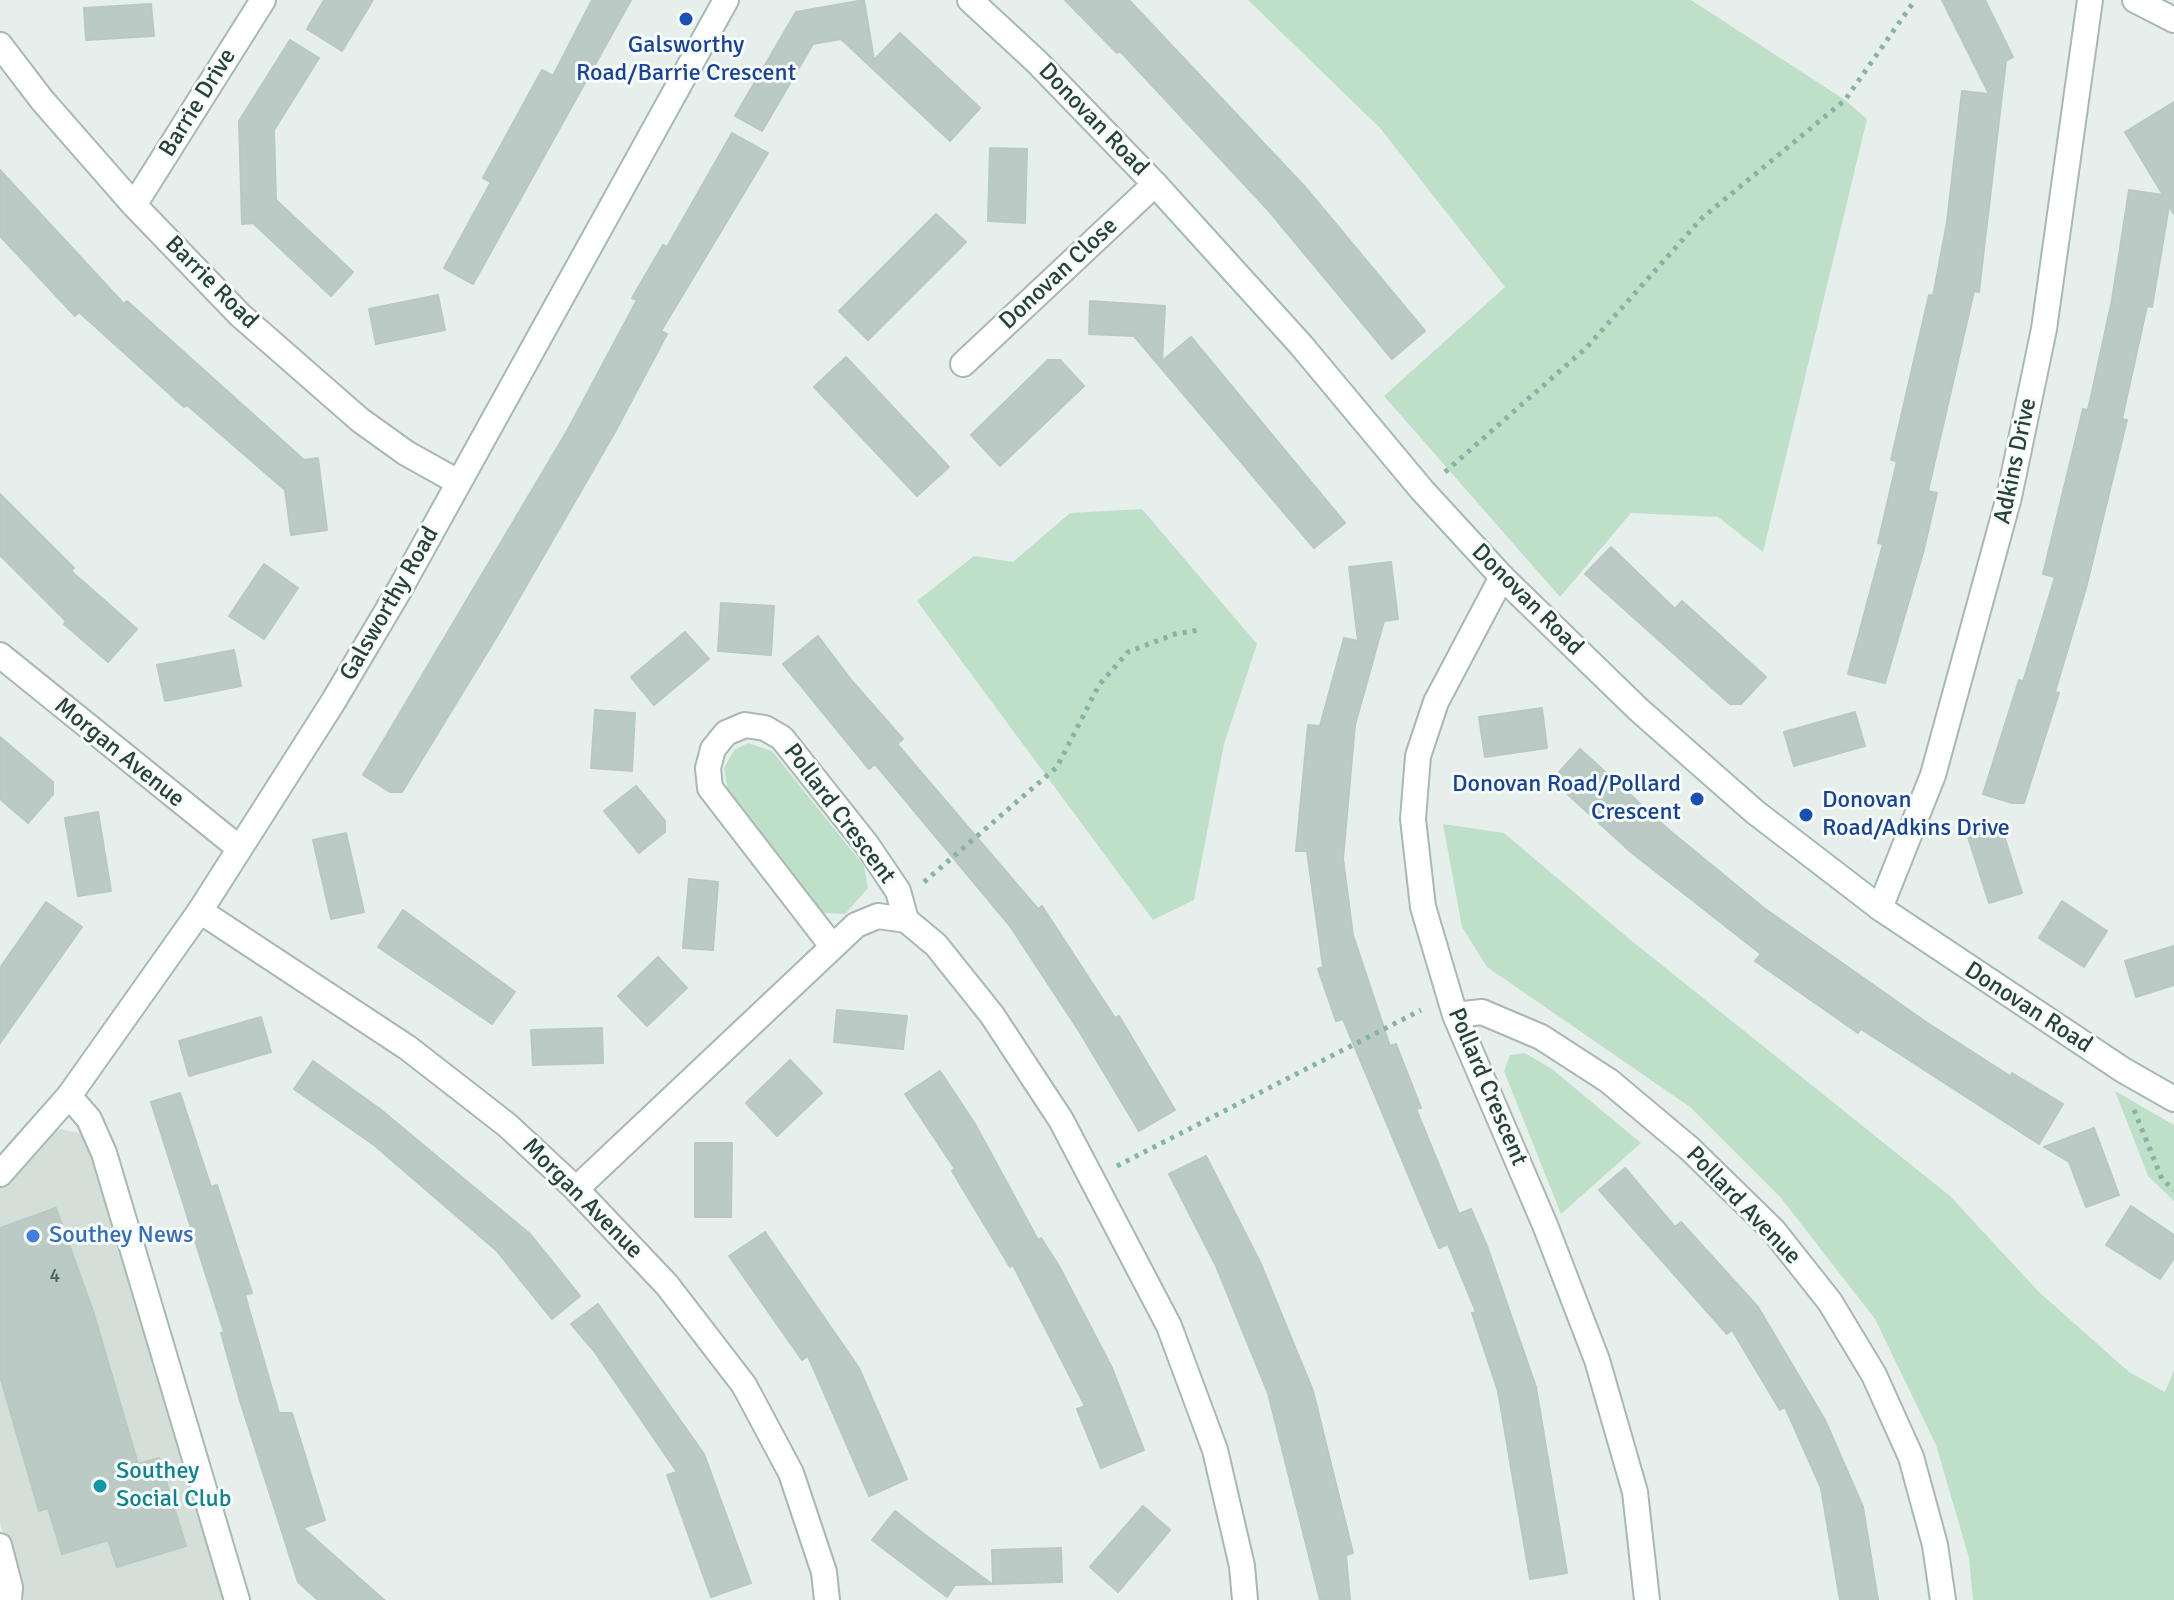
<!DOCTYPE html>
<html>
<head>
<meta charset="utf-8">
<style>
  body { margin:0 }
  canvas { display:block; background:#e6efeb }
</style>
</head>
<body>
<canvas width="2174" height="1600"></canvas>
<script>
const g = document.querySelector('canvas').getContext('2d');
g.lineJoin = 'round';
function fillPath(path, color) { g.fillStyle = color; g.fill(path, 'evenodd'); }
const shape = rows => new Path2D(rows.map(r => 'M' + r).join(''));
function strokePath(path, color, width, dash) { g.strokeStyle = color; g.lineWidth = width; g.lineCap = dash ? 'butt' : 'round'; g.setLineDash(dash || []); g.stroke(path); }
function label(font, color, halo, rows, align = 'center') {
  g.font = font + ' Signika,sans-serif'; g.lineWidth = 6; g.setLineDash([]); g.textBaseline = 'middle'; g.strokeStyle = halo; g.fillStyle = color; for (const [text, x, y, turn = 0] of rows) {
    g.save(); g.translate(x, y); g.rotate((+turn || 0) * Math.PI / 180); g.textAlign = isNaN(turn) ? turn : align; if (halo) g.strokeText(text, 0, 0); g.fillText(text, 0, 0); g.restore();
  }
}
fillPath(shape([
  [59,1129,80,1133,89,1147,223,1600,24,1600,0,1523,0,1181,42,1136]
]), '#d4dfda');
fillPath(shape([
  [1248,0,1691,0,1845,100,1867,119,1763,552,1718,517,1631,513,1560,597,1384,396,1505,287,1380,128],
  [1142,509,1257,644,1224,744,1194,900,1153,920,917,601,974,556,1013,562,1070,513],
  [748,743,772,751,864,866,868,888,845,914,823,913,728,791,724,768,734,750],
  [1443,824,1504,833,1627,937,1950,1196,2039,1292,2129,1372,2165,1392,2174,1370,2174,1600,1973,1600,1969,1558,1936,1445,1875,1319,1781,1198,1690,1107,1487,967,1462,927],
  [1525,1053,1552,1069,1641,1143,1561,1214,1504,1071,1510,1055],
  [2115,1091,2174,1125,2174,1201,2148,1176]
]), '#bfe0c8');
const building = shape([
  [324,0,373,0,342,51,307,29,324,0],
  [592,0,631,0,473,284,444,268,491,182,483,178,542,70,553,76,592,0],
  [864,0,874,60,900,33,980,108,950,141,841,39,813,44,762,131,735,116,796,12,864,0],
  [1065,0,1129,0,1306,188,1425,331,1392,359,1268,210,1120,51,1117,53,1065,0],
  [1942,0,1985,0,2013,57,2006,61,1979,292,1974,291,1928,491,1937,493,1923,553,1885,683,1848,674,1883,544,1878,543,1897,461,1891,460,1929,295,1933,296,1947,222,1962,91,1989,94,1942,0],
  [151,4,154,36,86,40,84,8,151,4],
  [290,40,319,58,274,130,276,200,353,272,331,296,253,223,242,224,239,121,290,40],
  [2174,102,2174,214,2169,206,2152,307,2147,306,2122,419,2127,420,2086,588,2055,692,2059,693,2024,803,2012,803,1983,794,2019,680,2023,682,2055,577,2043,574,2083,409,2088,410,2112,300,2129,190,2163,195,2125,132,2174,102],
  [732,133,768,153,661,331,667,334,615,432,499,633,402,792,390,792,363,775,567,431,637,300,632,298,663,245,667,247,732,133],
  [990,148,1027,149,1025,223,988,221,990,148],
  [0,170,124,304,127,301,304,460,318,458,327,530,291,535,285,490,187,405,184,407,79,312,75,316,0,236,0,170],
  [936,214,966,242,868,340,839,311,936,214],
  [438,295,445,330,376,344,369,309,438,295],
  [1090,301,1165,306,1162,361,1191,337,1345,523,1314,548,1134,336,1089,334,1090,301],
  [846,357,949,467,917,496,814,387,846,357],
  [1048,360,1060,360,1084,386,1000,466,971,435,1048,360],
  [0,494,74,568,71,571,137,629,108,662,64,624,66,621,0,555,0,494],
  [1611,547,1675,609,1682,601,1766,677,1741,704,1730,704,1585,574,1611,547],
  [1391,562,1398,619,1384,621,1355,725,1343,859,1353,935,1390,1046,1396,1044,1421,1108,1416,1109,1459,1214,1471,1209,1487,1246,1536,1387,1567,1573,1530,1579,1498,1391,1472,1313,1476,1312,1448,1244,1439,1248,1343,1019,1336,1021,1318,969,1323,967,1307,851,1296,851,1308,725,1320,726,1344,638,1358,641,1349,567,1391,562],
  [264,564,298,588,264,639,229,616,264,564],
  [721,603,774,606,771,655,718,651,721,603],
  [685,632,709,659,654,705,631,677,685,632],
  [818,636,852,681,903,739,897,744,1038,909,1042,906,1115,1018,1119,1016,1175,1110,1139,1131,1079,1031,1010,926,875,764,869,769,783,664,818,636],
  [234,650,241,686,165,701,157,665,234,650],
  [1542,708,1547,748,1485,757,1479,717,1542,708],
  [595,710,635,713,632,771,591,768,595,710],
  [1855,712,1865,746,1794,766,1784,732,1855,712],
  [0,737,53,782,53,794,28,823,0,799,0,737],
  [1580,749,1669,830,1764,908,1926,1022,2010,1076,2012,1073,2063,1104,2039,1144,1861,1029,1858,1033,1755,961,1761,954,1632,853,1552,780,1580,749],
  [636,786,665,821,665,832,639,853,604,811,636,786],
  [98,812,111,891,78,896,65,818,98,812],
  [2001,826,2022,893,1989,903,1968,837,2001,826],
  [346,833,364,912,331,919,313,840,346,833],
  [689,879,718,882,713,950,683,948,689,879],
  [2062,901,2107,931,2084,967,2039,938,2062,901],
  [46,902,82,927,0,1043,0,968,46,902],
  [403,910,515,992,492,1024,378,947,403,910],
  [2174,946,2174,985,2136,997,2125,961,2174,946],
  [658,957,687,988,647,1026,618,996,658,957],
  [837,1010,907,1016,903,1049,834,1042,837,1010],
  [261,1017,271,1052,189,1076,179,1041,261,1017],
  [602,1028,603,1063,533,1065,531,1030,602,1028],
  [790,1060,822,1093,777,1136,746,1103,790,1060],
  [313,1061,380,1109,530,1234,580,1296,552,1319,497,1251,374,1145,294,1089,313,1061],
  [940,1071,975,1124,1038,1240,1041,1238,1059,1266,1112,1368,1144,1450,1101,1468,1077,1409,1085,1406,1036,1310,1013,1265,1010,1267,952,1171,955,1169,905,1094,940,1071],
  [180,1093,211,1187,217,1185,252,1293,245,1295,279,1413,292,1413,325,1520,303,1528,384,1600,318,1600,298,1582,240,1401,221,1333,224,1332,151,1102,180,1093],
  [2094,1128,2119,1195,2086,1207,2069,1162,2044,1147,2094,1128],
  [695,1143,732,1143,731,1217,695,1217,695,1143],
  [1206,1156,1260,1262,1313,1391,1353,1553,1346,1555,1350,1600,1320,1600,1268,1393,1216,1266,1169,1174,1206,1156],
  [1625,1168,1675,1227,1681,1222,1758,1307,1825,1420,1863,1507,1878,1600,1840,1600,1821,1488,1785,1407,1780,1410,1732,1330,1727,1334,1599,1190,1625,1168],
  [2131,1206,2174,1235,2174,1258,2160,1279,2106,1245,2131,1206],
  [56,1208,93,1311,138,1464,159,1458,186,1546,117,1567,108,1540,62,1554,48,1508,39,1511,0,1376,0,1228,56,1208],
  [765,1232,859,1368,907,1479,869,1496,808,1356,802,1360,729,1256,765,1232],
  [598,1304,704,1454,751,1583,711,1597,667,1475,677,1472,594,1351,571,1324,598,1304],
  [1143,1506,1170,1530,1118,1592,1090,1567,1143,1506],
  [895,1511,928,1537,992,1584,955,1585,947,1597,872,1540,895,1511],
  [1061,1548,1062,1582,993,1584,992,1550,1061,1548]
]);
fillPath(building, '#bbcac4');
strokePath(building, '#b8c9c2', 2);
const lane = shape([
  [0,1545,11,1587,10,1600]
]);
const street = shape([
  [2135,0,2174,20],
  [0,45,42,100,134,205,240,315,360,420,406,453,458,482],
  [134,205,263,0],
  [963,364,1155,184],
  [1502,577,1436,702,1418,756,1413,819,1423,907,1455,1015,1545,1225,1597,1360,1635,1492,1647,1600],
  [0,655,239,848],
  [1880,908,1933,775,2009,497,2044,329,2090,0],
  [200,911,408,1048,507,1125,576,1189,667,1285,744,1385,791,1473,824,1572,827,1600],
  [832,946,710,788,708,768,713,749,726,733,745,725,765,728,782,738,867,845,898,891,906,920],
  [1455,1015,1482,1012,1541,1037,1609,1081,1690,1149,1773,1230,1830,1302,1874,1375,1911,1457,1935,1545,1943,1600],
  [69,1096,89,1119,104,1153,237,1600],
  [576,1189,856,925,878,916,906,920,936,945,992,1015,1061,1120,1169,1326,1215,1450,1242,1566,1245,1600]
]);
const secondary = shape([
  [970,0,1037,62,1155,184,1301,345,1422,490,1502,577,1639,710,1755,812,1880,908,2123,1070,2174,1099],
  [0,1174,69,1096,200,911,333,702,400,589,726,0]
]);
strokePath(lane, '#a8b8b2', 26);
strokePath(street, '#a8b8b2', 28);
strokePath(secondary, '#a4bbb3', 28);
strokePath(shape([
  [1445,472,1586,348,1702,218,1845,100,1915,0],
  [924,882,1057,767,1099,685,1128,652,1175,634,1199,630],
  [2134,1110,2162,1179,2174,1190],
  [1117,1166,1421,1010]
]), '#86b3a5', 5, [4, 6]);
strokePath(lane, '#fff', 22);
strokePath(street, '#fff', 24);
strokePath(secondary, '#fff', 24);
for (const [x, y, r, color] of [
  [686,19,8,"#1a4fb4"],
  [1697,799,8,"#1a4fb4"],
  [1806,815,8,"#1a4fb4"],
  [33,1236,8,"#3f7fe0"],
  [100,1486,8,"#0f9aa8"]
]) { const dot = new Path2D(); dot.arc(x, y, r, 0, 2 * Math.PI); g.fillStyle = color; g.fill(dot); strokePath(dot, '#f7fbf9', 3); }
label('20px', '#4a645c', null, [
  ["4",55,1277]
]);
label('24px', '#164399', '#f7fbf9', [
  ["Galsworthy",686,46],
  ["Road/Barrie Crescent",686,74],
  ["Donovan Road/Pollard",1681,785,"right"],
  ["Crescent",1681,813,"right"],
  ["Donovan",1822,801,"left"],
  ["Road/Adkins Drive",1822,829,"left"]
]);
label('24px', '#24423a', '#f7fbf9', [
  ["Barrie Drive",198,103,-58],
  ["Donovan Road",1093,120,46],
  ["Donovan Close",1059,274,-43],
  ["Barrie Road",211,283,45],
  ["Adkins Drive",2016,461,-78],
  ["Donovan Road",1527,600,45],
  ["Galsworthy Road",390,604,-60],
  ["Morgan Avenue",119,753,39],
  ["Pollard Crescent",839,814,53],
  ["Donovan Road",2028,1008,33],
  ["Pollard Crescent",1487,1087,67],
  ["Morgan Avenue",582,1199,45],
  ["Pollard Avenue",1743,1206,46]
]);
label('24px', '#366cbe', '#f7fbf9', [
  ["Southey News",49,1236]
], 'left');
label('24px', '#0d838f', '#f7fbf9', [
  ["Southey",116,1472],
  ["Social Club",116,1500]
], 'left');
</script>
</body>
</html>
